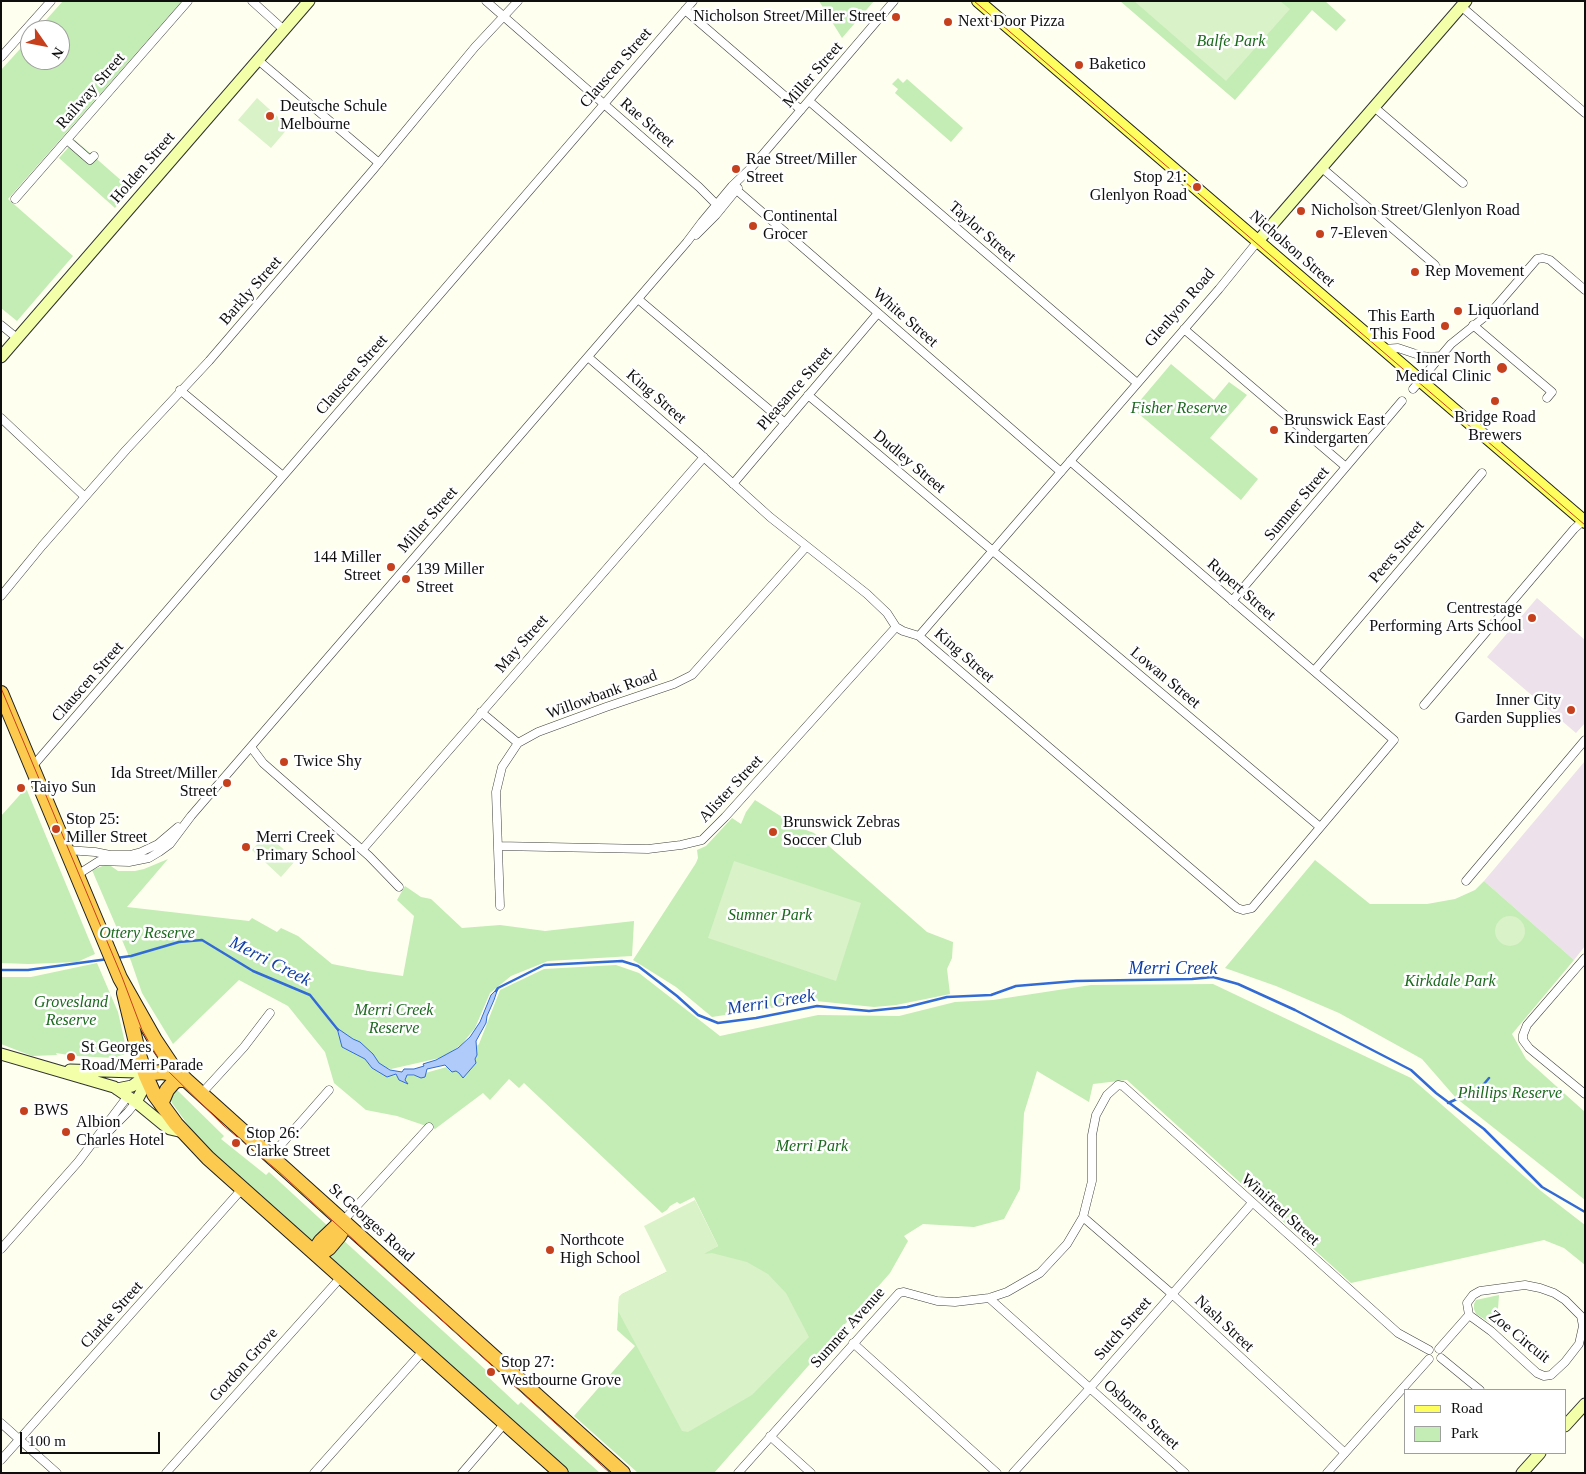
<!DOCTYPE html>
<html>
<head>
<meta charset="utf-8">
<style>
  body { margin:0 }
  #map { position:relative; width:1586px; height:1474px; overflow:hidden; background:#feffee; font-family:"Times New Roman",serif }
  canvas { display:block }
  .frame { position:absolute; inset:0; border:2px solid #0e0e0e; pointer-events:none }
  .legend { position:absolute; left:1404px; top:1389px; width:162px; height:65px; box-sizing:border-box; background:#fff; border:1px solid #9f9f9f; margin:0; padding:6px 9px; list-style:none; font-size:15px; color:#0e0e0e }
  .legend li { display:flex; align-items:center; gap:10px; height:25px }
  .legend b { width:25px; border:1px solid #9f9f9f }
  .north { position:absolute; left:20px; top:20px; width:50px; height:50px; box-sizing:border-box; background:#fff; border:1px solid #9f9f9f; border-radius:50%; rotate:123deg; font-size:14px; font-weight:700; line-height:20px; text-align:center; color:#0e0e0e }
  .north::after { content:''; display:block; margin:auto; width:18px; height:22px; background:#c6401d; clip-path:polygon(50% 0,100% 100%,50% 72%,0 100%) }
  .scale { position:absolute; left:20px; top:1432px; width:140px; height:22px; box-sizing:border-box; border:2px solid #0e0e0e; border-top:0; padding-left:6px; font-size:15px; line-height:18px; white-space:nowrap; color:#0e0e0e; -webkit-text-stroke:4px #fff; paint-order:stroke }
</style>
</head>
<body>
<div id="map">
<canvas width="1586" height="1474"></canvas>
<div class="frame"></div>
<ul class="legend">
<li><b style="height:6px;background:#feff5e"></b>Road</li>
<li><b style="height:14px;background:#c4ecb5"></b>Park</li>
</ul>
<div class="north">N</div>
<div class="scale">100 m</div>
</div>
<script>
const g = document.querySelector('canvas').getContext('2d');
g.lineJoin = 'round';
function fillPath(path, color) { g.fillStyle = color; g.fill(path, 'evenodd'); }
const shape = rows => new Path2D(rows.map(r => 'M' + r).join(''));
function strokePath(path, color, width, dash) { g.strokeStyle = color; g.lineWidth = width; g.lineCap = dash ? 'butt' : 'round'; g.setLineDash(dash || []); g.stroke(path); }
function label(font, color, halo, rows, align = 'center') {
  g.font = font + ' "Times New Roman",serif'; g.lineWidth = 5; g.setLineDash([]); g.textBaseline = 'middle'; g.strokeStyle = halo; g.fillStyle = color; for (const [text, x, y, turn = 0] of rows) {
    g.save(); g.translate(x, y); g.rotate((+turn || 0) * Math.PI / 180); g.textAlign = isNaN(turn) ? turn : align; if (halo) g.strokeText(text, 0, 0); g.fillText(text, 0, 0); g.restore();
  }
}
fillPath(shape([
  [1537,598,1585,640,1585,723,1576,733,1487,657],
  [1585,761,1585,946,1574,960,1484,881]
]), '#ede1eb');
fillPath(shape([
  [63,1,182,1,8,199,73,256,17,321,1,308,1,70,30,38,30,60,60,60,60,30,37,30],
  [819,1,874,1,842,38],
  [1120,1,1325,1,1346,20,1336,31,1312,10,1235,100],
  [898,78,903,83,907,79,963,128,951,142,895,93,898,89,892,84],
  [75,140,131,189,115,208,59,158],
  [1171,364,1214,400,1229,382,1247,395,1210,438,1258,479,1241,500,1133,409],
  [26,788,95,954,77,962,29,964,1,963,1,816],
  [755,800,798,827,814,833,927,932,953,942,952,958,947,969,950,994,896,1005,874,1007,816,1001,712,1017,676,987,633,960,696,863,698,858,697,850,706,846,732,818,741,824,746,812],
  [168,859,127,907,249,921,252,918,277,932,281,928,298,936,332,964,368,971,403,976,414,916,397,900,405,886,421,897,431,899,462,928,500,925,545,931,634,921,632,956,548,961,511,976,490,993,475,1028,462,1044,444,1057,391,1069,378,1066,351,1046,319,1007,347,1045,386,1075,415,1076,457,1064,479,1044,500,990,544,969,616,965,639,973,720,1036,818,1015,899,1016,955,1002,993,1000,1091,985,1213,984,1411,1078,1541,1191,1585,1225,1585,1265,1564,1248,1544,1240,1351,1283,1127,1080,1093,1084,1089,1102,1037,1071,1024,1113,1020,1189,1004,1219,974,1227,923,1224,904,1236,908,1241,890,1273,714,1473,638,1473,574,1416,635,1346,617,1330,619,1297,622,1294,718,1246,694,1197,680,1204,677,1202,670,1206,667,1210,662,1213,524,1083,519,1088,509,1079,490,1100,483,1093,435,1129,397,1116,366,1110,334,1083,325,1052,288,1006,239,980,173,1044,142,993,131,961,92,870,108,864,118,871,135,871,144,869],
  [1315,860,1370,904,1427,904,1455,899,1475,890,1484,881,1574,960,1512,1034,1526,1059,1585,1112,1585,1200,1456,1098,1422,1059,1339,1013,1276,986,1225,968],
  [97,963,118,1012,127,1052,125,1054,114,1058,75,1056,56,1053,57,1055,32,1056,1,1044,1,977,31,977],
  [176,1089,224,1136,221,1139,266,1175,269,1172,330,1228,315,1244,201,1143,172,1103,170,1097],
  [342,1239,488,1372,486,1375,518,1405,521,1402,600,1473,567,1473,327,1256],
  [1499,1295,1498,1309,1489,1322,1476,1314,1474,1309,1474,1304,1476,1300]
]), '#c4ecb5');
fillPath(shape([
  [1134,1,1280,1,1290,9,1226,81],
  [257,98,289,127,271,148,238,120],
  [266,834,296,860,281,877,252,850],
  [734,861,861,903,836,981,708,938],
  '1495 931a15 15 0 1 1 30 0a15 15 0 1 1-30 0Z',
  [695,1200,718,1246,704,1254,712,1253,747,1262,768,1274,786,1293,809,1337,752,1395,688,1432,682,1431,618,1311,619,1297,622,1294,667,1272,644,1226]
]), '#d9f2c8');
const water = shape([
  [498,988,494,1000,487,1016,486,1023,476,1041,477,1055,475,1059,476,1063,463,1078,459,1073,456,1071,452,1072,445,1065,427,1069,425,1077,421,1078,414,1075,407,1075,405,1080,408,1084,399,1080,396,1074,387,1077,372,1068,365,1059,342,1047,337,1028,353,1039,360,1042,373,1054,379,1063,390,1070,402,1072,404,1069,414,1069,424,1066,423,1064,436,1060,458,1048,470,1037,480,1022,491,995,498,988]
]);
fillPath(water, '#b0cbfa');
strokePath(water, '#326bd5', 1);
strokePath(shape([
  [116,958,131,956,179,942,202,940,253,971,310,995,338,1030],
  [1,970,28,970,108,959],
  [496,991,498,988,544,965,622,961,638,966,677,996,698,1015,718,1023,756,1018,817,1006,869,1011,907,1007,947,997,991,995,1016,986,1076,981,1192,979,1213,977,1238,984,1295,1010,1411,1070,1436,1093,1484,1129,1542,1187,1585,1212],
  [1448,1103,1468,1094,1484,1084,1489,1078]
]), '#326bd5', 2.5);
strokePath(shape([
  [1435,265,1447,276]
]), '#dadbcc', 8, [8, 4]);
const street = shape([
  [252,1,284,30],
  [486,1,699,187,721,209],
  [1462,7,1585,113],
  [685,10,801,110],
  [1,57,51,1],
  [258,60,379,163],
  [809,101,1137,383],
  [1374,107,1463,183],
  [67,140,90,160,94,156],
  [1322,168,1435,265],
  [732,186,1061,472],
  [15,199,188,1],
  [696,235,716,215,738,188],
  [638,299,785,423],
  [1,325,17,338],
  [1473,325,1552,392,1547,398],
  [1184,329,1346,467],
  [1383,349,1398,348,1422,356,1430,357,1440,356],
  [588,357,698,452,770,517,867,594,887,613,896,627,903,631,919,636,1237,908,1243,910,1252,908,1394,740,1070,461],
  [1413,389,1451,344,1492,311,1537,259,1543,258,1550,260,1585,290],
  [180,390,283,476],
  [808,395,1320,827],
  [1,418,85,497],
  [733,484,878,313],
  [1,596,42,546,126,450,209,361,373,170,475,47,518,1],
  [1232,601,1402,401],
  [919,636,1219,289,1258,241],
  [1314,671,1482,473],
  [1424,705,1574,529,1585,519],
  [481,712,518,743],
  [251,747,263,763,369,856,399,887],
  [32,767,693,1],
  [498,846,648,849,681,845,702,840,725,817,896,627],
  [67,850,95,852,110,855,130,855,141,852,158,844,178,827],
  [362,850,704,457],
  [77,875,99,861,129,862,149,858,159,852,170,844,191,816,687,242,702,222,732,186,752,167,894,1],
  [1466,881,1585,740],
  [500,906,496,792,502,767,518,743,538,732,606,707,674,684,692,675,806,547],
  [1585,958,1527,1025,1523,1035,1523,1040,1529,1048,1585,1094],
  [202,1093,244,1047,270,1013],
  [97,1143,128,1112,136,1102],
  [271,1156,329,1090],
  [1083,1217,1172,1294,1345,1453],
  [343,1221,429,1127],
  [1,1249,78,1162,128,1096],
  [1525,1285,1540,1288,1554,1293,1565,1300,1581,1316,1583,1326,1579,1344,1565,1362,1551,1375,1544,1376,1537,1373,1491,1331,1469,1315,1467,1303,1473,1295,1480,1291,1525,1285],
  [989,1298,1185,1473],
  [853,1343,997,1473],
  [1439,1349,1469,1315],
  [1441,1358,1480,1390],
  [1,1423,57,1473],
  [770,1436,811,1473],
  [1,1460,242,1189],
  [166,1473,342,1276],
  [314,1473,424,1350],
  [462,1473,505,1423],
  [738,1473,899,1293,904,1292,937,1301,955,1302,989,1298,1007,1292,1040,1273,1053,1259,1067,1244,1083,1217,1092,1181,1092,1135,1096,1115,1107,1095,1118,1085,1123,1086,1398,1333,1429,1350],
  [1013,1473,1090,1388,1252,1203],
  [1327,1473,1429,1359]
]);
const secondary = shape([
  [1258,241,1466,1],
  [1,357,309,1],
  [1,1054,114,1087,136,1102,164,1125,170,1129,183,1132],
  [70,1070,136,1072,146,1076],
  [117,1089,132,1086,146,1076],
  [136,1102,145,1085,146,1076],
  [1565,1426,1585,1404],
  [1522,1473,1540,1453]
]);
const primary = shape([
  [978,1,1585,522]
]);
const highway = shape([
  [1,693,120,978,155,1040,171,1064,186,1080,623,1473],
  [124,993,139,1055,146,1076,154,1094,176,1124,208,1158,561,1473],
  [146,1076,153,1073,162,1072,174,1074,183,1078],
  [161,1104,167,1090,173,1083,177,1080,186,1080],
  [316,1253,317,1247,321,1241,342,1221],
  [319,1255,329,1248,339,1236,342,1231,343,1221]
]);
strokePath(street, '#414141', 9);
strokePath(secondary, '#303030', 13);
strokePath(primary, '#1f1f1f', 14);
strokePath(highway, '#1f1f1f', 16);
strokePath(street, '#fff', 8);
strokePath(secondary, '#f3ffa9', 11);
strokePath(primary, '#feff5e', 12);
strokePath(highway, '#fcca4f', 14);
strokePath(shape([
  [974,1,1585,525],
  [1,688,122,977,142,1030,154,1051,164,1067,224,1126,278,1171,610,1473]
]), '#c6401d', 1);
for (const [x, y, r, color] of [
  [896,17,5,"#c6401d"],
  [948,22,5,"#c6401d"],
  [1079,65,5,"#c6401d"],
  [270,116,5,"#c6401d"],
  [736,169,5,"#c6401d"],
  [1197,187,5,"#c6401d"],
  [1301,211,5,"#c6401d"],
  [753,226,5,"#c6401d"],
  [1320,234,5,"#c6401d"],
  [1415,272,5,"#c6401d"],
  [1458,311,5,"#c6401d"],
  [1445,326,5,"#c6401d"],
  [1502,368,6,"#c6401d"],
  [1495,401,5,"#c6401d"],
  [1274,430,5,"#c6401d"],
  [391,567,5,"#c6401d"],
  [406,579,5,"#c6401d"],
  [1532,618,5,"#c6401d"],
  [1571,710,5,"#c6401d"],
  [284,762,5,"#c6401d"],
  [227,783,5,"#c6401d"],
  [21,788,5,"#c6401d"],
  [56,829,5,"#c6401d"],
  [773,832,5,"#c6401d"],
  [246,847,5,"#c6401d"],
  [71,1057,5,"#c6401d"],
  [24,1111,5,"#c6401d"],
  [66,1132,5,"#c6401d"],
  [236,1143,5,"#c6401d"],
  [550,1250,5,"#c6401d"],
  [491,1372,5,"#c6401d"]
]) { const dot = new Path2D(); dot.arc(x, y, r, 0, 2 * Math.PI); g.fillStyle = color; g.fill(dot); strokePath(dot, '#fff', 2); }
label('16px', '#0e0e0e', '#fff', [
  ["Nicholson Street/Miller Street",886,17,"right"],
  ["Next Door Pizza",958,22],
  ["Baketico",1089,65],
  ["Deutsche Schule",280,107],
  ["Melbourne",280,125],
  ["Rae Street/Miller",746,160],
  ["Street",746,178],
  ["Stop 21:",1187,178,"right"],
  ["Glenlyon Road",1187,196,"right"],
  ["Nicholson Street/Glenlyon Road",1311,211],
  ["Continental",763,217],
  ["Grocer",763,235],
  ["7-Eleven",1330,234],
  ["Rep Movement",1425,272],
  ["Liquorland",1468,311],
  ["This Earth",1435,317,"right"],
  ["This Food",1435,335,"right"],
  ["Inner North",1491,359,"right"],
  ["Medical Clinic",1491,377,"right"],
  ["Bridge Road",1495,418,"center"],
  ["Brewers",1495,436,"center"],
  ["Brunswick East",1284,421],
  ["Kindergarten",1284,439],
  ["144 Miller",381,558,"right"],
  ["Street",381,576,"right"],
  ["139 Miller",416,570],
  ["Street",416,588],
  ["Centrestage",1522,609,"right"],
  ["Performing Arts School",1522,627,"right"],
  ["Inner City",1561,701,"right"],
  ["Garden Supplies",1561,719,"right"],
  ["Twice Shy",294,762],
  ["Ida Street/Miller",217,774,"right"],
  ["Street",217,792,"right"],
  ["Taiyo Sun",31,788],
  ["Stop 25:",66,820],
  ["Miller Street",66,838],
  ["Brunswick Zebras",783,823],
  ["Soccer Club",783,841],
  ["Merri Creek",256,838],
  ["Primary School",256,856],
  ["St Georges",81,1048],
  ["Road/Merri Parade",81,1066],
  ["BWS",34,1111],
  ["Albion",76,1123],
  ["Charles Hotel",76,1141],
  ["Stop 26:",246,1134],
  ["Clarke Street",246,1152],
  ["Northcote",560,1241],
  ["High School",560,1259],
  ["Stop 27:",501,1363],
  ["Westbourne Grove",501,1381]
], 'left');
label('italic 16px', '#1a691d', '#fff', [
  ["Balfe Park",1231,42],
  ["Fisher Reserve",1179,409],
  ["Sumner Park",770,916],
  ["Ottery Reserve",147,934],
  ["Kirkdale Park",1450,982],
  ["Grovesland",71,1003],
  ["Reserve",71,1021],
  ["Merri Creek",394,1011],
  ["Reserve",394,1029],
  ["Phillips Reserve",1510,1094],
  ["Merri Park",812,1147]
]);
label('16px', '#0e0e0e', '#fff', [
  ["Clauscen Street",616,68,-49],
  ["Miller Street",813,75,-49],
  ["Railway Street",91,91,-49],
  ["Rae Street",647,123,41],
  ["Holden Street",143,168,-49],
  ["Taylor Street",982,232,41],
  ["Nicholson Street",1292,249,41],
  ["Barkly Street",251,291,-49],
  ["Glenlyon Road",1180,308,-49],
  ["White Street",905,318,41],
  ["Clauscen Street",352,375,-49],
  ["Pleasance Street",795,389,-49],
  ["King Street",656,397,41],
  ["Dudley Street",909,462,40],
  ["Sumner Street",1297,504,-50],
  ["Miller Street",428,520,-49],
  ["Peers Street",1397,552,-50],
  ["Rupert Street",1241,590,41],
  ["May Street",522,644,-49],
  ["King Street",964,656,41],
  ["Lowan Street",1165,678,40],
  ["Clauscen Street",88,682,-49],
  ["Willowbank Road",602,695,-20],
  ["Alister Street",731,789,-47],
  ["Winifred Street",1280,1210,42],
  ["St Georges Road",371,1223,42],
  ["Clarke Street",112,1315,-48],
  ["Nash Street",1224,1324,43],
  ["Sumner Avenue",848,1328,-48],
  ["Sutch Street",1123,1329,-49],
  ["Zoe Circuit",1519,1337,39],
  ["Gordon Grove",244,1365,-48],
  ["Osborne Street",1141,1415,42]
]);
label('italic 18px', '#0f3fa7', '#fff', [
  ["Merri Creek",270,962,27],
  ["Merri Creek",1173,969],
  ["Merri Creek",771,1003,-9]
]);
</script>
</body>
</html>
